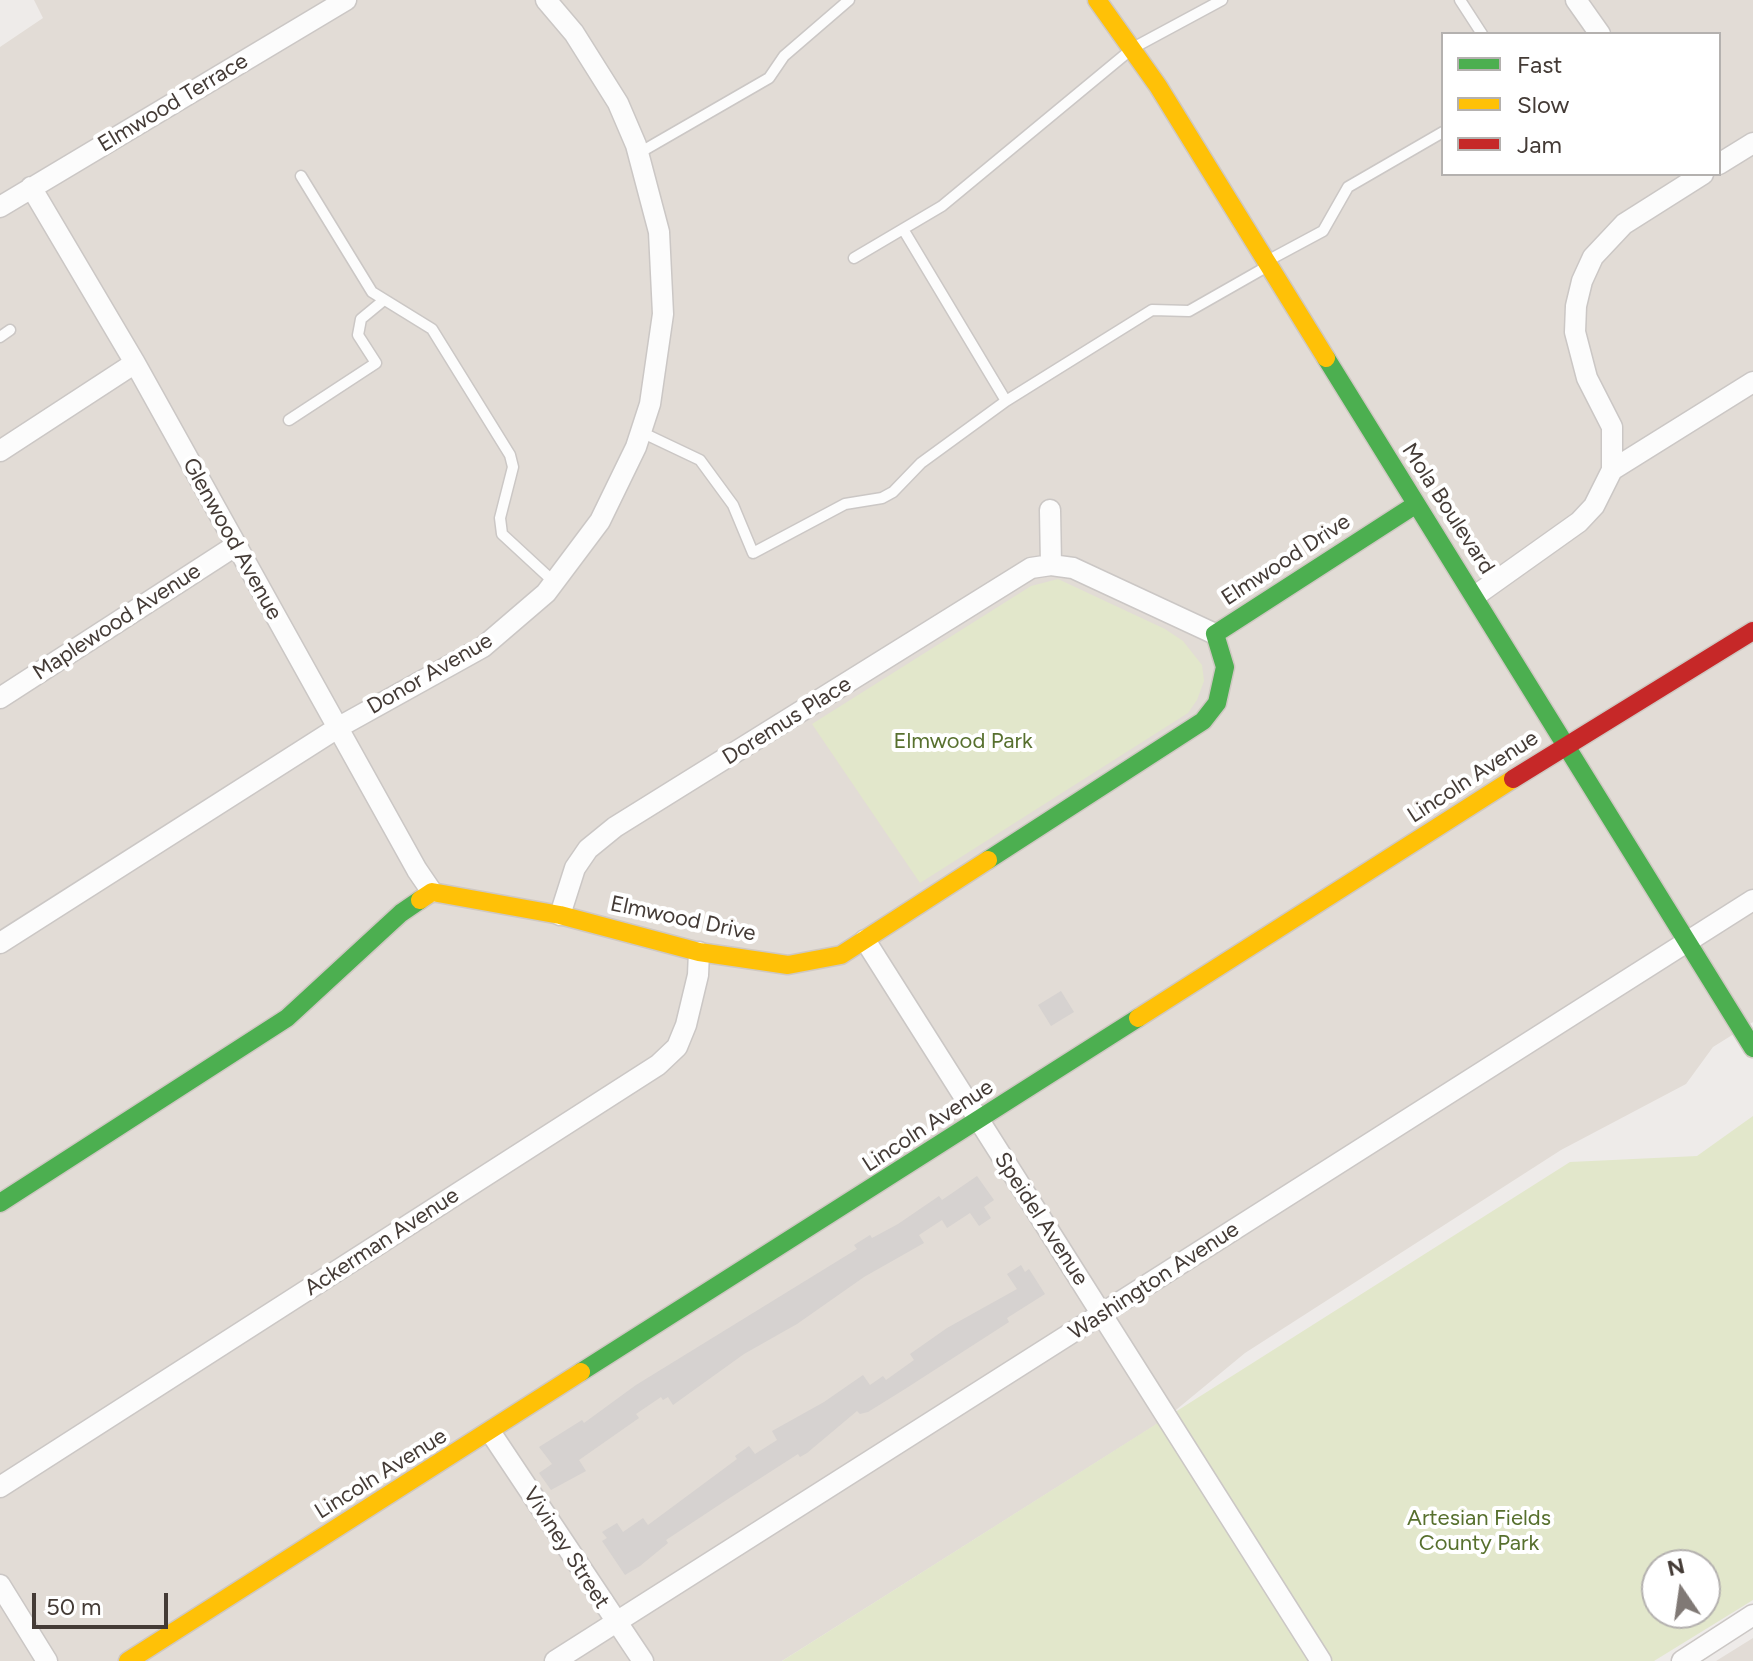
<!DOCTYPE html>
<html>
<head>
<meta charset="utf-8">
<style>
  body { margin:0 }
  #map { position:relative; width:1753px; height:1661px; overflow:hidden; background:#eeebe9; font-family:Figtree,sans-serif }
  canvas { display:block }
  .legend { position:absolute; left:1441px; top:32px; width:280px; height:144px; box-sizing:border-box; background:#fff; border:2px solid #b4b1af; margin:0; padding:10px 14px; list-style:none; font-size:24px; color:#443b36 }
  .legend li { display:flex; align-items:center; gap:16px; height:40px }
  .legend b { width:40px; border:2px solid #b4b1af }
  .north { position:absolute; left:1641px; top:1549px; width:80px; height:80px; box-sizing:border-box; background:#fff; border:2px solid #b4b1af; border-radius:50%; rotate:347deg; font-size:22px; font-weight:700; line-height:32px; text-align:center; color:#443b36 }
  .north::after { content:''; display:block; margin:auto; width:28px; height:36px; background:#807975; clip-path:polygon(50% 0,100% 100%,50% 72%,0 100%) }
  .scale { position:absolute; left:32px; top:1593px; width:136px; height:36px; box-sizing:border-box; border:4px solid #443b36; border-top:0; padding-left:10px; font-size:24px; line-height:28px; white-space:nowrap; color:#443b36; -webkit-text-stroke:6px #fff; paint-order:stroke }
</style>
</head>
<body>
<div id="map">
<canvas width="1753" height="1661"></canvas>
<ul class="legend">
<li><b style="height:10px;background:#4caf50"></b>Fast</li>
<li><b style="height:10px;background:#ffc107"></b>Slow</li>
<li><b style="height:10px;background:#c62828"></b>Jam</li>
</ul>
<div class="north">N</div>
<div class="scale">50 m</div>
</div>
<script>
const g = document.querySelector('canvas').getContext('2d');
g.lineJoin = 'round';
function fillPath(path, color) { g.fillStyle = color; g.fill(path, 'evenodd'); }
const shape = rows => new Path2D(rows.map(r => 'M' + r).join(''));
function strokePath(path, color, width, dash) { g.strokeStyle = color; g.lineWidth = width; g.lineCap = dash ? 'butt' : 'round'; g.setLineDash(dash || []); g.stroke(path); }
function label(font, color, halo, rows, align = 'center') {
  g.font = font + ' Figtree,sans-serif'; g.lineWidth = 8; g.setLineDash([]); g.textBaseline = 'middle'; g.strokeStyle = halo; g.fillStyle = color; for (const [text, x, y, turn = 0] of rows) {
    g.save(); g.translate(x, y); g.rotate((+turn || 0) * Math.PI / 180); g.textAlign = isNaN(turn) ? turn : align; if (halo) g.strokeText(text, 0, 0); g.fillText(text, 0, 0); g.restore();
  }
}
fillPath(shape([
  [34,0,1753,0,1753,1022,1713,1047,1686,1084,1561,1150,1245,1353,1165,1419,782,1661,0,1661,0,47,43,18],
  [1443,34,1719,34,1719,174,1443,174],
  [1753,1638,1753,1661,1716,1661]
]), '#e2dcd6');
fillPath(shape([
  [1058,579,1165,629,1183,641,1202,665,1204,681,1197,700,1188,713,920,883,812,724,1031,586],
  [1753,1116,1753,1600,1654,1661,782,1661,1570,1162,1697,1156],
  [1657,1565,1705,1565,1705,1613,1657,1613]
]), '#e2e7cb');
fillPath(shape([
  [1061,991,1074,1012,1051,1026,1038,1005],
  [977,1176,994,1200,984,1207,991,1218,979,1226,970,1213,947,1228,942,1220,919,1235,924,1243,864,1277,797,1324,744,1354,673,1405,668,1397,663,1400,661,1397,636,1414,639,1418,579,1460,586,1471,551,1490,539,1473,552,1464,539,1447,582,1420,584,1423,636,1385,857,1249,854,1245,870,1235,872,1238,898,1224,939,1196,942,1200],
  [1021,1265,1025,1272,1029,1269,1045,1294,1007,1318,1009,1322,905,1389,868,1412,860,1414,857,1411,807,1453,800,1457,798,1454,728,1499,666,1540,668,1543,640,1566,625,1575,602,1541,607,1538,602,1532,617,1523,623,1532,643,1518,648,1525,737,1459,735,1456,749,1446,755,1454,777,1440,772,1431,824,1402,863,1375,870,1385,883,1376,886,1380,914,1360,910,1354,947,1328,1017,1289,1007,1274]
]), '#d6d2d0');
const lane = shape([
  [1460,0,1482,34],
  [639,153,769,78,784,56,849,0],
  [301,176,372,292,432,329,510,455,513,467,500,518,502,534,554,582],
  [903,229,1006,401],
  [854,258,942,206,1133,48,1222,0],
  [1269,260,1323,231,1348,187,1443,132],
  [0,337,10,330],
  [289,420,376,363,358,335,361,319,384,300],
  [641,432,700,460,733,505,753,553,845,504,882,498,893,492,921,463,1006,401,1152,310,1189,311,1268,266]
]);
const street = shape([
  [1576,0,1600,34],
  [1719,164,1753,143],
  [31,187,135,363,417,870,432,892],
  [0,207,346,0],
  [0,451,135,363],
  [1612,470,1612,427,1587,378,1575,332,1576,306,1582,281,1593,257,1624,224,1703,174],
  [1050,510,1051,565],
  [1475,596,1579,522,1594,506,1612,470,1753,382],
  [0,698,235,546],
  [560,915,575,868,588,849,615,827,1031,568,1051,565,1073,568,1215,634],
  [865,940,1321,1661],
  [0,943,339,727,483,647,546,593,600,521,636,447,650,404,663,314,659,232,636,145,618,103,574,33,546,0],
  [491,1433,643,1661],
  [0,1487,658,1065,677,1047,686,1025,698,975,699,952],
  [0,1585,47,1661],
  [555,1661,1753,900],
  [1682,1661,1753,1615]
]);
const fast = shape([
  [1326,358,1753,1048],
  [988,860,1203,721,1217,703,1225,667,1215,634,1415,505],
  [0,1203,287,1018,401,913,420,900],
  [581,1372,1138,1018]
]);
const slow = shape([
  [1097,0,1158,86,1326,358],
  [420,900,432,892,560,915,699,952,788,965,841,955,988,860],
  [1138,1018,1513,779],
  [128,1661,581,1372]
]);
const jam = shape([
  [1513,779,1753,631]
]);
strokePath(lane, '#cbc7c5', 13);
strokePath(street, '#cbc7c5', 23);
strokePath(fast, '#cfc8c2', 21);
strokePath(slow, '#cfc8c2', 21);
strokePath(jam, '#cfc8c2', 21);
strokePath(lane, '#fcfcfc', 10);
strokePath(street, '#fcfcfc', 20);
strokePath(fast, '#4caf50', 18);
strokePath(slow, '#ffc107', 18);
strokePath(jam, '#c62828', 18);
label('22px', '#443b36', '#fff', [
  ["Elmwood Terrace",173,103,-31],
  ["Mola Boulevard",1448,509,57],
  ["Glenwood Avenue",232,539,61],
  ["Elmwood Drive",1286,560,-33],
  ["Maplewood Avenue",117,622,-33],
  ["Donor Avenue",430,674,-30],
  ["Doremus Place",787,721,-32],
  ["Lincoln Avenue",1473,777,-33],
  ["Elmwood Drive",683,919,12],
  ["Lincoln Avenue",928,1126,-33],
  ["Speidel Avenue",1041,1219,57],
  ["Ackerman Avenue",382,1242,-33],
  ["Washington Avenue",1154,1281,-33],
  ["Lincoln Avenue",381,1474,-32],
  ["Viviney Street",566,1548,57]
]);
label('22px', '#57702e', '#fff', [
  ["Elmwood Park",963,742],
  ["Artesian Fields",1479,1519],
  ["County Park",1479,1544]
]);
</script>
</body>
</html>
